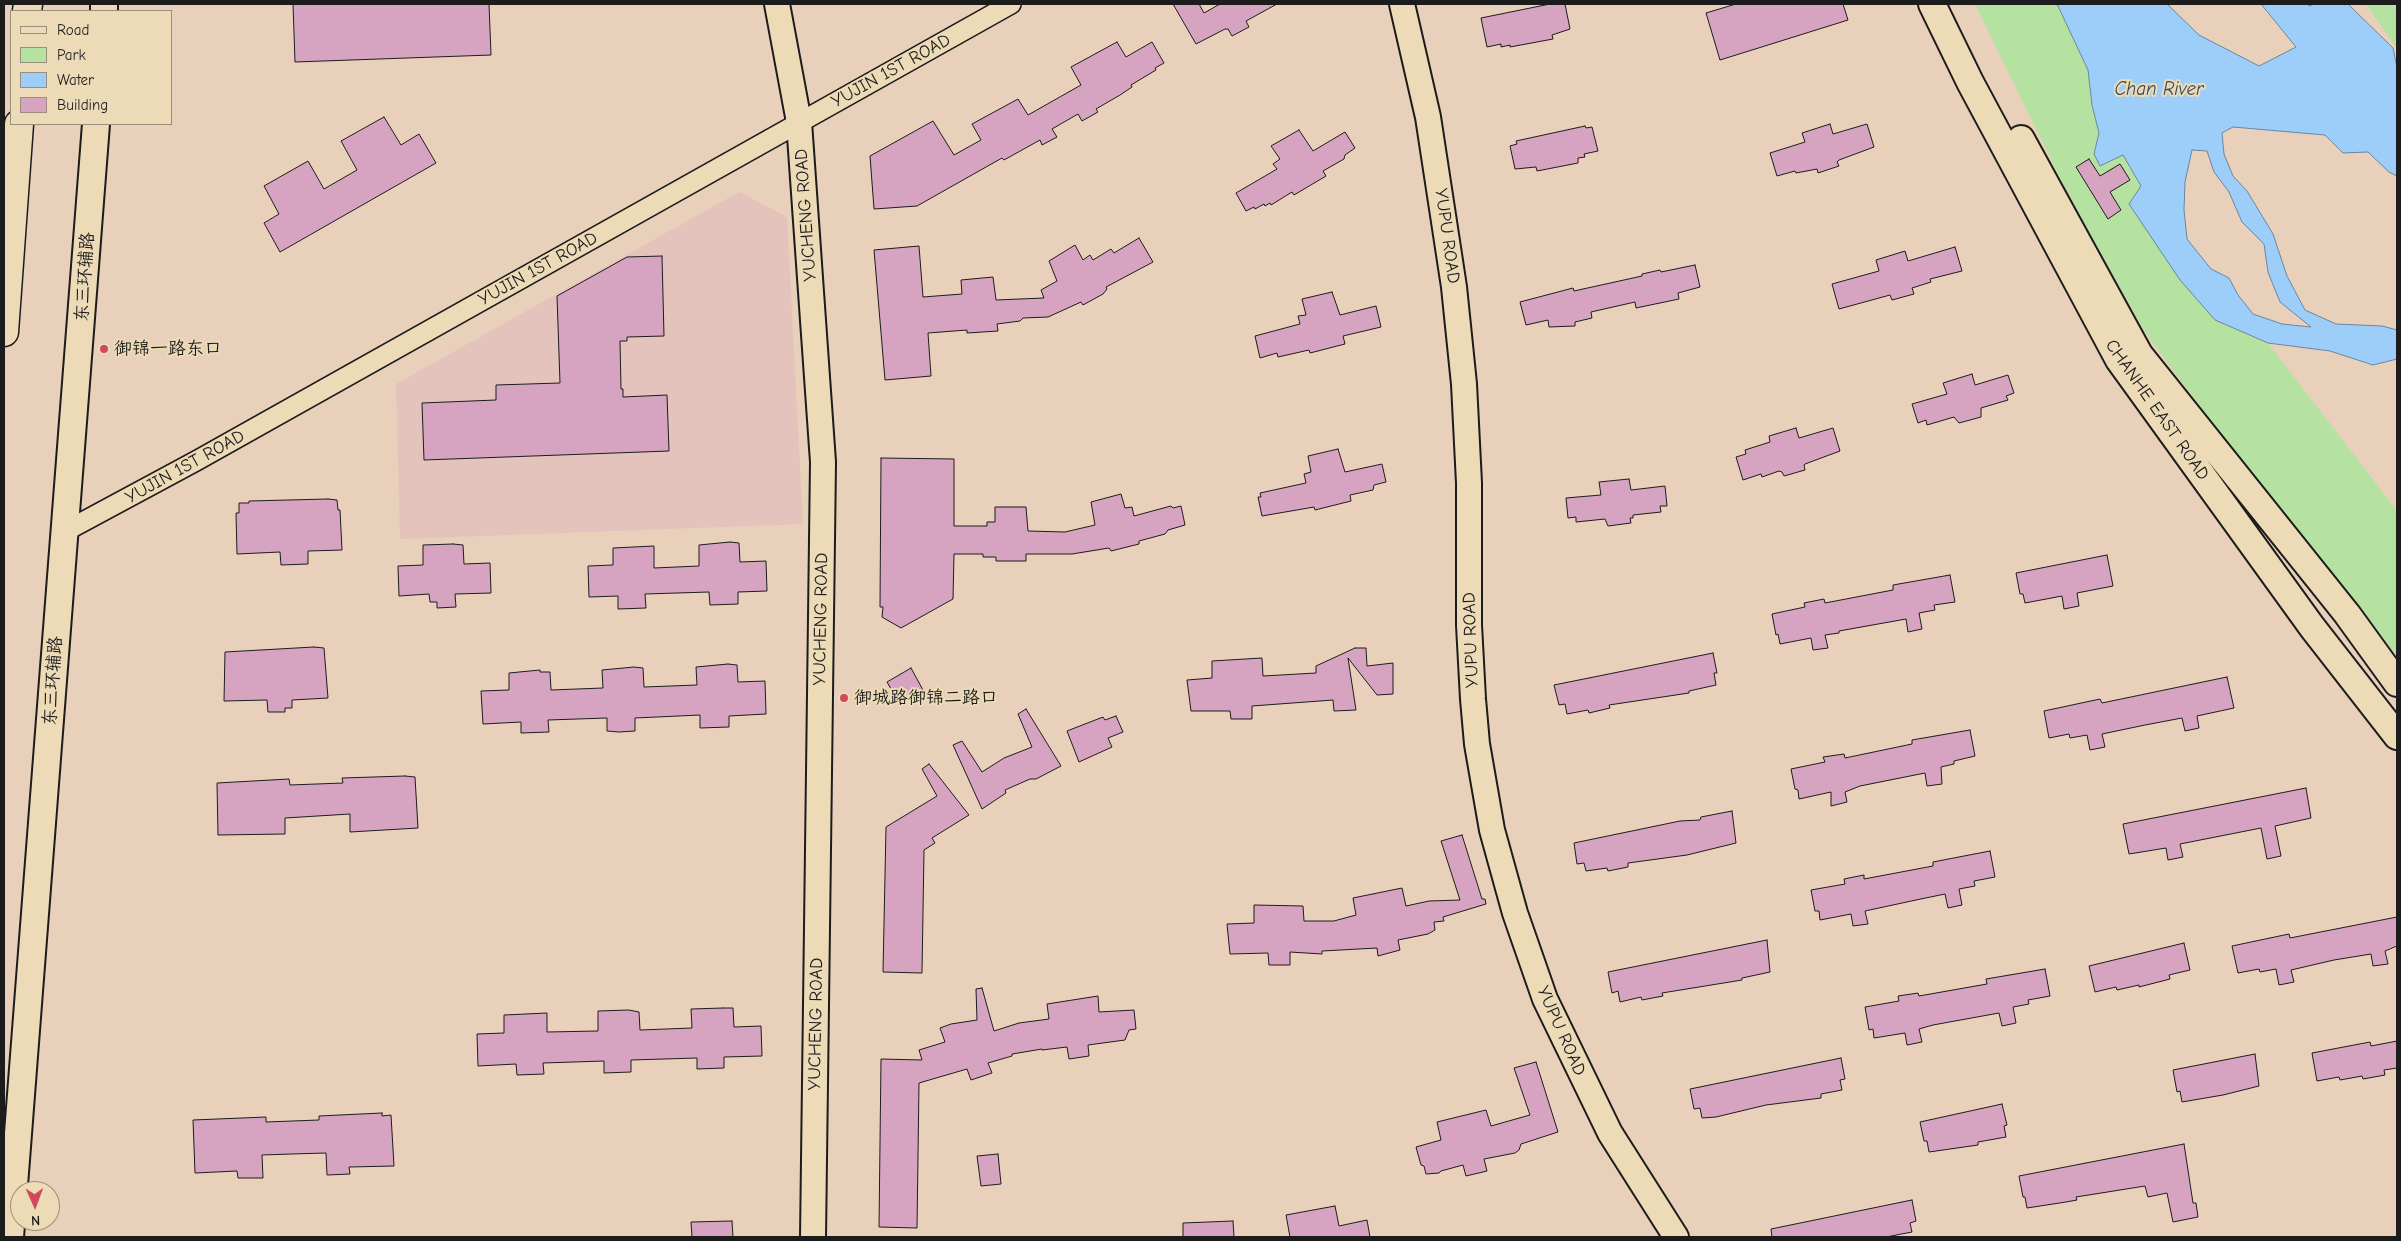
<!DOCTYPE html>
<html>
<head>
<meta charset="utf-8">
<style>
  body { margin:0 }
  #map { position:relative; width:2401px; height:1241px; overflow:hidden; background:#e8d0ba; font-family:"Comic Neue",sans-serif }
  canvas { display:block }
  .frame { position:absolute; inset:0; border:5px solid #1c1c1c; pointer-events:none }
  .legend { position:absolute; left:10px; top:10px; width:162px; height:115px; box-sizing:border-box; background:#eddbb8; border:1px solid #998f7a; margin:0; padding:6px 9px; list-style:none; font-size:15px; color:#1c1c1c }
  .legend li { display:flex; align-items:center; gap:10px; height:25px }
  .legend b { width:25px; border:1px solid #998f7a }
  .north { position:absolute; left:10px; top:1181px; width:50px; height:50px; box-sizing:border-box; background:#eddbb8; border:1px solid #998f7a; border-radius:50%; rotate:178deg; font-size:14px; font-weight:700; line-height:20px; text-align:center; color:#1c1c1c }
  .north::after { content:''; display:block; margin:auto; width:18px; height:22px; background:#d1495b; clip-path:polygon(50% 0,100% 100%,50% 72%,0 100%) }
</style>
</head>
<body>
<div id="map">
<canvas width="2401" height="1241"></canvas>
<div class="frame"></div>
<ul class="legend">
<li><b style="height:6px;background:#eddbb8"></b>Road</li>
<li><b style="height:14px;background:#b5e2a1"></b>Park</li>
<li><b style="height:14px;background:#9dcdf9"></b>Water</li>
<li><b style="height:14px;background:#d6a4c1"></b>Building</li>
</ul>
<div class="north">N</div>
</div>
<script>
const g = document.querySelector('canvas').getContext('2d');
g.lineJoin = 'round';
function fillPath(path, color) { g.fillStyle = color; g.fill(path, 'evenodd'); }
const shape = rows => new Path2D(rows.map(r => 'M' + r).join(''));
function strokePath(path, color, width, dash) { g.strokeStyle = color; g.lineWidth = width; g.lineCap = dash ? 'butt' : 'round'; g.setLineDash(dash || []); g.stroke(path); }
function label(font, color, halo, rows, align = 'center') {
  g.font = font + ' "Comic Neue","LXGW WenKai TC",sans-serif'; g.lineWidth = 4; g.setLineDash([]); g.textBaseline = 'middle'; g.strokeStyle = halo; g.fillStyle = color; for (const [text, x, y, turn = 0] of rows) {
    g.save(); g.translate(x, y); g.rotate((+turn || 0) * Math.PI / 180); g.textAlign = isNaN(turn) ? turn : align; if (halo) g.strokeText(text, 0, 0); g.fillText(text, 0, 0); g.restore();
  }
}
fillPath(shape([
  [739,192,787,217,803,524,400,539,396,384]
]), '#e3c3bc');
fillPath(shape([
  [1975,4,2057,4,2088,70,2092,105,2099,133,2094,154,2100,166,2123,155,2215,320,2268,343,2397,511,2397,656,2305,539,2255,480,2144,331,2066,190],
  [2366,4,2397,4,2397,49]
]), '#b5e2a1');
const water = shape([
  [2057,4,2167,4,2199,35,2259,66,2296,47,2261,4,2306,4,2311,6,2311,4,2348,4,2393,48,2397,68,2397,176,2389,172,2368,152,2343,153,2325,135,2233,127,2222,133,2224,154,2233,176,2247,191,2273,234,2287,276,2305,310,2336,324,2382,326,2397,330,2397,359,2373,365,2330,351,2268,343,2215,320,2180,280,2129,204,2141,186,2123,155,2100,166,2094,154,2099,133,2092,105,2088,70,2057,4],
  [2192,150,2207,151,2214,172,2229,192,2242,222,2264,244,2268,272,2280,302,2311,327,2282,324,2253,314,2238,295,2229,278,2211,269,2187,239,2184,210,2185,182,2192,150]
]);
fillPath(water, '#9dcdf9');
strokePath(water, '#6986a1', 1);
const building = shape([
  [293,4,489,4,491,55,295,62,293,4],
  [1173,4,1199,4,1204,13,1220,4,1277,4,1246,21,1249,27,1232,36,1228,29,1225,29,1196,44,1173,4],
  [1550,4,1565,4,1570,29,1552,35,1553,39,1510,47,1510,45,1501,47,1501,44,1487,47,1481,18,1550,4],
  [1736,4,1843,4,1848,20,1720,60,1706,13,1736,4],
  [1117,42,1126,57,1152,42,1164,63,1155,68,1156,70,1131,85,1132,87,1120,95,1096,109,1098,112,1082,121,1078,114,1052,129,1057,137,1042,145,1040,140,1004,160,1002,158,917,206,874,209,870,156,933,121,954,155,981,140,972,124,1018,99,1028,115,1081,85,1071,67,1117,42],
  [384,117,401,145,419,134,436,163,280,252,264,223,279,214,264,186,308,161,324,189,357,170,341,141,384,117],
  [1830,124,1833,134,1867,124,1874,147,1839,160,1837,162,1839,166,1818,173,1817,169,1796,173,1795,171,1777,176,1770,153,1805,142,1802,133,1830,124],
  [1585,126,1586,128,1592,127,1598,151,1584,154,1585,157,1578,158,1578,163,1537,171,1536,167,1515,169,1510,146,1517,144,1516,141,1585,126],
  [1299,130,1313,151,1345,132,1355,148,1345,155,1344,159,1323,171,1326,176,1294,195,1292,192,1271,205,1270,203,1265,206,1264,204,1255,209,1254,207,1246,211,1236,193,1277,169,1273,164,1280,159,1271,146,1299,130],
  [2089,159,2100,176,2120,164,2130,180,2110,192,2121,210,2108,219,2076,167,2089,159],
  [1139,238,1153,262,1106,287,1107,289,1103,294,1083,305,1081,302,1048,317,1023,318,1020,321,997,324,998,331,967,333,967,330,928,333,931,376,885,380,874,250,919,246,923,297,962,294,961,280,993,277,996,300,1044,298,1041,290,1057,281,1049,261,1075,245,1083,260,1090,255,1093,260,1111,249,1114,253,1139,238],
  [1955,247,1962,271,1930,279,1931,282,1912,288,1914,294,1892,300,1890,295,1839,309,1832,284,1879,271,1876,260,1905,251,1908,261,1955,247],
  [662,256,664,336,627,337,627,341,620,341,621,389,623,389,623,397,667,395,669,451,424,460,422,403,496,400,496,385,560,383,557,296,627,257,662,256],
  [1695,265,1700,287,1678,293,1679,299,1636,308,1635,302,1591,312,1592,318,1575,322,1575,326,1549,327,1548,320,1526,325,1520,302,1573,288,1574,291,1642,276,1642,274,1660,270,1661,272,1695,265],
  [1332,292,1340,315,1376,306,1381,327,1343,336,1345,344,1310,353,1309,350,1278,357,1277,353,1260,358,1255,336,1300,324,1298,316,1306,315,1302,299,1332,292],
  [1972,374,1975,385,2008,375,2014,393,2006,396,2008,400,1981,408,1981,417,1959,423,1954,417,1927,425,1926,420,1918,423,1912,404,1947,394,1943,383,1972,374],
  [1796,428,1799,438,1833,428,1840,451,1805,464,1804,465,1805,470,1784,476,1782,472,1779,471,1762,477,1761,474,1743,480,1736,457,1746,454,1745,450,1770,442,1769,436,1796,428],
  [1338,449,1345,472,1382,464,1386,482,1374,485,1373,490,1350,495,1351,501,1315,510,1314,507,1262,516,1258,497,1261,497,1260,493,1306,483,1304,474,1311,472,1308,456,1338,449],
  [881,458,954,459,954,526,987,526,987,522,995,522,995,507,1026,507,1028,531,1065,532,1095,525,1091,502,1121,494,1125,508,1132,507,1134,516,1171,506,1173,508,1181,506,1185,525,1168,530,1165,534,1139,541,1139,544,1111,551,1109,548,1072,554,1026,554,1026,561,996,561,996,557,983,557,983,554,954,554,953,599,901,628,882,617,883,607,880,607,881,458],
  [1629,479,1631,490,1665,486,1667,506,1660,506,1661,512,1633,515,1633,518,1630,518,1631,523,1608,526,1605,519,1576,522,1576,517,1568,518,1566,498,1601,495,1599,482,1629,479],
  [328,499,337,500,338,510,340,510,342,550,308,551,308,564,281,565,280,552,237,554,236,513,239,513,239,503,249,503,249,501,328,499],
  [730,542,739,543,740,562,766,561,767,591,738,592,738,604,710,605,709,592,645,594,646,608,618,609,618,596,589,597,588,566,613,565,613,548,654,546,654,568,699,566,699,545,730,542],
  [453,544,463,545,464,564,490,563,491,593,455,594,456,607,437,608,437,602,430,602,429,594,399,596,398,566,423,565,423,545,453,544],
  [2107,555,2113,586,2077,593,2079,606,2064,609,2062,596,2025,603,2023,594,2020,594,2016,573,2107,555],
  [1950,575,1955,602,1934,605,1935,610,1919,613,1922,629,1908,632,1906,619,1839,631,1839,633,1825,635,1828,648,1813,650,1811,638,1780,644,1778,634,1776,635,1772,614,1805,607,1804,603,1824,599,1825,603,1893,590,1893,585,1950,575],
  [314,647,324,648,328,698,292,700,292,708,285,708,285,712,268,712,267,700,224,701,225,652,314,647],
  [1355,648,1366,648,1367,666,1393,663,1393,694,1377,695,1348,658,1356,710,1334,711,1333,700,1252,706,1252,719,1231,719,1230,711,1191,711,1187,680,1212,678,1212,661,1262,658,1263,676,1316,673,1316,666,1355,648],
  [1713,653,1717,673,1714,673,1716,685,1689,691,1689,693,1609,705,1610,708,1589,713,1588,710,1567,714,1565,704,1559,705,1554,685,1713,653],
  [728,664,737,665,738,682,765,681,766,714,729,716,729,727,700,728,700,715,635,718,635,731,619,732,607,731,607,718,548,720,549,732,521,733,521,722,483,724,481,691,509,690,509,673,540,670,540,672,550,672,551,690,603,688,602,670,634,667,643,668,644,687,697,685,696,667,728,664],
  [911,668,923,690,899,703,887,682,911,668],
  [2227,677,2234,708,2197,716,2199,728,2185,731,2182,718,2145,725,2102,734,2105,747,2090,750,2087,735,2070,738,2069,734,2049,738,2044,711,2100,699,2102,703,2227,677],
  [1026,709,1061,766,1036,779,1030,779,1005,790,1006,793,982,809,953,745,962,741,982,772,1004,758,1032,747,1018,714,1026,709],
  [1116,716,1123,732,1108,738,1112,747,1079,762,1067,731,1103,717,1105,720,1116,716],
  [1970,730,1975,756,1954,761,1954,764,1941,767,1942,784,1927,786,1925,773,1860,786,1845,792,1847,802,1831,806,1831,792,1799,799,1798,790,1795,789,1791,769,1825,762,1823,757,1844,754,1845,758,1912,744,1912,740,1970,730],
  [929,764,969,815,932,838,935,843,924,850,922,973,883,972,886,827,937,796,922,769,929,764],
  [405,776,415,777,418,828,350,832,350,814,285,818,285,834,218,835,217,783,289,779,290,785,343,783,342,778,405,776],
  [2306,788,2311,818,2275,826,2281,856,2267,859,2261,828,2180,844,2183,857,2168,860,2166,848,2129,854,2123,824,2306,788],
  [1732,811,1736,843,1687,855,1628,863,1628,867,1608,871,1607,868,1586,871,1584,863,1577,864,1574,843,1680,821,1700,820,1701,817,1732,811],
  [1462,835,1482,899,1485,899,1486,904,1443,917,1444,921,1434,922,1435,930,1428,934,1398,940,1400,950,1378,956,1377,948,1322,951,1322,954,1290,952,1290,965,1269,965,1268,953,1230,954,1227,924,1254,923,1254,905,1303,906,1304,921,1334,921,1356,915,1353,898,1402,888,1406,906,1429,901,1460,900,1441,841,1462,835],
  [1990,851,1995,877,1974,881,1975,886,1959,889,1962,905,1948,908,1945,894,1916,900,1865,911,1868,924,1853,926,1851,914,1820,920,1819,911,1815,911,1811,890,1845,884,1844,879,1864,875,1864,879,1933,866,1933,862,1990,851],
  [2397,917,2397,946,2385,951,2388,964,2373,966,2371,954,2334,960,2291,970,2294,982,2279,985,2276,969,2260,972,2259,969,2238,973,2232,946,2289,934,2290,938,2397,917],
  [1767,940,1770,972,1742,978,1742,980,1662,993,1663,996,1642,1000,1641,997,1620,1002,1618,991,1612,993,1608,972,1767,940],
  [2184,943,2190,970,2169,975,2170,979,2139,987,2139,985,2117,990,2116,987,2095,992,2089,966,2184,943],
  [2045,969,2050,996,2028,1000,2029,1004,2013,1007,2016,1023,2002,1026,1999,1013,1933,1025,1919,1029,1922,1042,1907,1045,1905,1033,1874,1038,1873,1029,1869,1030,1865,1007,1899,1001,1898,996,1918,993,1919,996,1987,984,1986,979,2045,969],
  [982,988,994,1031,1019,1023,1049,1019,1047,1004,1098,996,1099,1012,1134,1010,1136,1029,1129,1030,1125,1040,1088,1045,1089,1056,1069,1059,1067,1047,1042,1050,1042,1049,1012,1054,1012,1056,988,1063,992,1073,971,1080,967,1069,919,1083,917,1228,879,1227,881,1059,922,1060,919,1050,945,1042,940,1028,951,1024,977,1020,976,989,982,988],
  [723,1008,733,1008,734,1027,761,1026,762,1056,724,1057,724,1068,697,1069,697,1058,631,1060,631,1072,604,1073,604,1061,543,1063,544,1074,517,1075,516,1064,478,1066,477,1034,504,1033,504,1015,547,1013,547,1032,598,1031,598,1011,629,1010,639,1012,640,1030,692,1028,691,1009,723,1008],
  [2397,1041,2397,1068,2384,1070,2385,1075,2363,1079,2362,1076,2340,1080,2339,1077,2317,1081,2312,1053,2370,1042,2371,1046,2397,1041],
  [2255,1054,2259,1086,2223,1095,2182,1102,2180,1091,2177,1092,2173,1070,2255,1054],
  [1841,1058,1845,1079,1840,1080,1842,1090,1821,1094,1821,1098,1766,1105,1716,1117,1702,1118,1700,1108,1694,1109,1690,1089,1841,1058],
  [1536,1062,1558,1132,1521,1144,1519,1150,1515,1153,1484,1159,1487,1171,1466,1176,1463,1165,1441,1171,1439,1173,1426,1174,1424,1166,1421,1165,1416,1147,1441,1140,1437,1122,1486,1110,1491,1126,1530,1115,1514,1068,1536,1062],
  [2002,1104,2007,1125,2004,1126,2006,1137,1978,1142,1978,1145,1929,1152,1927,1141,1924,1141,1920,1122,2002,1104],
  [382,1113,382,1116,391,1115,394,1166,349,1167,350,1174,327,1175,326,1153,291,1154,262,1155,263,1178,238,1178,237,1171,195,1173,193,1120,266,1117,266,1122,319,1120,319,1116,382,1113],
  [2184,1144,2193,1203,2196,1203,2198,1217,2173,1222,2167,1193,2148,1197,2145,1186,2076,1197,2077,1200,2066,1202,2027,1208,2025,1197,2023,1197,2019,1176,2184,1144],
  [998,1154,1001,1184,981,1186,977,1156,998,1154],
  [1912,1200,1916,1221,1910,1223,1912,1232,1886,1237,1772,1237,1771,1229,1912,1200],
  [1335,1206,1339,1226,1367,1220,1370,1237,1290,1237,1286,1215,1335,1206],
  [732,1221,733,1237,692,1237,691,1222,732,1221],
  [1233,1221,1234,1237,1183,1237,1183,1223,1233,1221]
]);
fillPath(building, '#d6a4c1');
strokePath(building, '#1c1c1c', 1);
const minor = shape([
  [64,532,196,461,1011,4]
]);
const tertiary = shape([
  [777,4,799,122,823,462,813,1237],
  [1402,4,1428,117,1454,287,1464,384,1469,483,1469,625,1473,699,1477,744,1492,830,1515,913,1545,999,1610,1133,1676,1237]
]);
const secondary = shape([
  [1932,4,1970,82,2119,360,2312,627,2397,736],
  [104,11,104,4],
  [2021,139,2139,354,2347,614,2397,683],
  [10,1237,96,124]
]);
const trunk = shape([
  [27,11,28,4],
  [4,332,19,124]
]);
strokePath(minor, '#1c1c1c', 22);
strokePath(tertiary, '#1c1c1c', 28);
strokePath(secondary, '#1c1c1c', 30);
strokePath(trunk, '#1c1c1c', 31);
strokePath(minor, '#eddbb8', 19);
strokePath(tertiary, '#eddbb8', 24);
strokePath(secondary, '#eddbb8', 26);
strokePath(trunk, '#eddbb8', 28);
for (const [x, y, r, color] of [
  [104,349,5,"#d1495b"],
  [844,698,5,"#d1495b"]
]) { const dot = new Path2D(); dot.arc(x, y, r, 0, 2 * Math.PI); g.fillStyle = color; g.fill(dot); strokePath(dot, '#eddbb8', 2); }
label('18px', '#1c1c1c', '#eddbb8', [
  ["YUJIN 1ST ROAD",891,71,-29],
  ["YUCHENG ROAD",806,215,-94],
  ["YUPU ROAD",1447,236,82],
  ["YUJIN 1ST ROAD",538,269,-29],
  ["东三环辅路",85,277,-86],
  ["CHANHE EAST ROAD",2157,410,55],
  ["YUJIN 1ST ROAD",185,467,-29],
  ["YUCHENG ROAD",821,619,-89],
  ["YUPU ROAD",1471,640,-92],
  ["东三环辅路",53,681,-86],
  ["YUCHENG ROAD",816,1024,-89],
  ["YUPU ROAD",1561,1031,66]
]);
label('18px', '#1c1c1c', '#eddbb8', [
  ["御锦一路东口",114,349],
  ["御城路御锦二路口",854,698]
], 'left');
label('italic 19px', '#3c4853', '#eddbb8', [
  ["Chan River",2159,90]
]);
</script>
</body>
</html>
